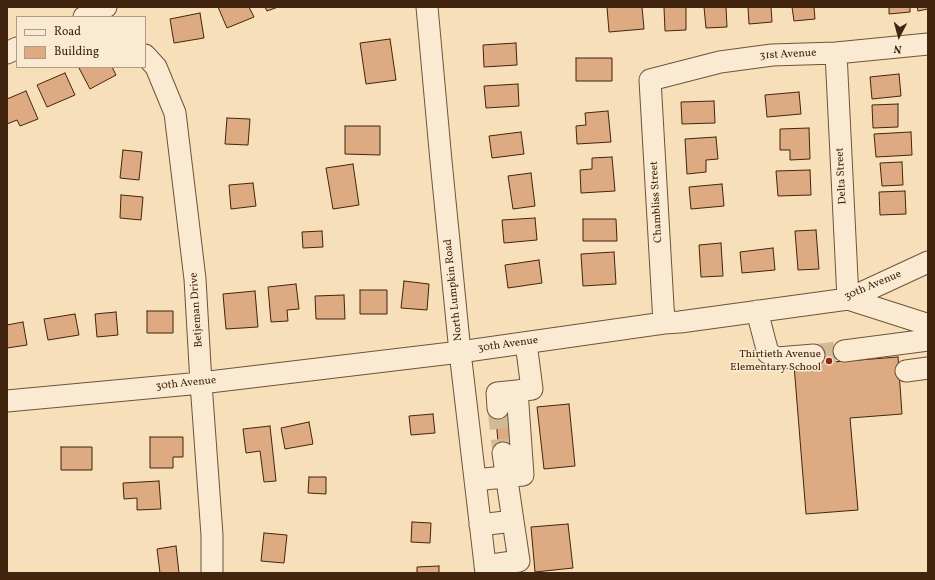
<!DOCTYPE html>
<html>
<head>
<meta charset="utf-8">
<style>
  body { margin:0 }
  #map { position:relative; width:935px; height:580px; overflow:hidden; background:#f7dfb9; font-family:Vollkorn,serif }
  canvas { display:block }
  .frame { position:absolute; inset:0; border:8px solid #41250e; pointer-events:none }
  .legend { position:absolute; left:16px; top:16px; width:130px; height:52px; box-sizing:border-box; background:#faead2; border:1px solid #b09b84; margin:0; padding:5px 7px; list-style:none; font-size:12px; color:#41250e }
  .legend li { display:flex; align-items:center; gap:8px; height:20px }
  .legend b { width:20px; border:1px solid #b09b84 }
  .north { position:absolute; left:879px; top:16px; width:40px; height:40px; -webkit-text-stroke:3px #faead2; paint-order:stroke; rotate:186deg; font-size:11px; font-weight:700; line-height:16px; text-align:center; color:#41250e }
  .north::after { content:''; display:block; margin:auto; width:14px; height:18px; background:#41250e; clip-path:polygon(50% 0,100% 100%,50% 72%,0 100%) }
</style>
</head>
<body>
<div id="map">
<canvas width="935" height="580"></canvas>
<div class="frame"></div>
<ul class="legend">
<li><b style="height:5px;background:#faead2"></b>Road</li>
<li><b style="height:11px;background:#ddaa82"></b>Building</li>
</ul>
<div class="north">N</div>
</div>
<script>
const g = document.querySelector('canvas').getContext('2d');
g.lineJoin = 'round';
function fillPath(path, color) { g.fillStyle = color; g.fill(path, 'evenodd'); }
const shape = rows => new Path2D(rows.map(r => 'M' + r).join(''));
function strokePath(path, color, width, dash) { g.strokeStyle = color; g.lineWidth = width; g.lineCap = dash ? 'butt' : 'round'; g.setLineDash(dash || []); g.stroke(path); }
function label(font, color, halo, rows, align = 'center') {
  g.font = font + ' Vollkorn,serif'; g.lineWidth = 3; g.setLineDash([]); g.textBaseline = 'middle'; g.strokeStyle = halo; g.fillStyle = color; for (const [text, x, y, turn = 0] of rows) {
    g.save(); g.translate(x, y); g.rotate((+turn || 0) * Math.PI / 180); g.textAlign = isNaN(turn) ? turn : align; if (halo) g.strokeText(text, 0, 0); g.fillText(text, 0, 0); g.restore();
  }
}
const building = shape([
  [218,7,249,7,254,17,227,28,218,7],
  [265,7,278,7,267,11,265,7],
  [607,7,642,7,644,29,609,32,607,7],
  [664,7,686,7,686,30,665,31,664,7],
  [704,7,726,7,727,27,706,28,704,7],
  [748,7,771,7,772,22,749,24,748,7],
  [792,7,814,7,815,19,794,21,792,7],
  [889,7,910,7,910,12,889,14,889,7],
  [917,7,928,7,928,9,918,11,917,7],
  [200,13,204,38,174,43,170,19,200,13],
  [390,39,396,80,366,84,360,43,390,39],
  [516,43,517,65,484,67,483,45,516,43],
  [576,58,612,58,612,81,576,81,576,58],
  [81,67,112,67,116,75,90,89,79,68,81,67],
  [65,73,75,95,47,107,37,85,65,73],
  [899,74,901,96,872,99,870,77,899,74],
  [518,84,519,106,486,108,484,86,518,84],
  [26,91,38,119,20,126,17,120,7,124,7,99,26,91],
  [799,92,801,114,767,117,765,95,799,92],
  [714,101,715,123,682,124,681,102,714,101],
  [898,104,898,127,873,128,872,105,898,104],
  [608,111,611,142,577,144,576,126,586,125,585,113,608,111],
  [227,118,250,119,248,145,225,144,227,118],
  [345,126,380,126,380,155,345,154,345,126],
  [809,128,810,159,790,160,790,150,780,150,780,129,809,128],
  [521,132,524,154,492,158,489,136,521,132],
  [911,132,912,155,876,157,874,134,911,132],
  [716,137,718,159,706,160,706,172,687,174,685,139,716,137],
  [123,150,142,152,139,180,120,178,123,150],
  [612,157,615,191,581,193,580,170,592,169,592,158,612,157],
  [902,162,903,185,882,186,880,163,902,162],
  [353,164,359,205,333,209,326,168,353,164],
  [810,170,811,195,778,196,776,171,810,170],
  [531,173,535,206,513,209,508,176,531,173],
  [253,183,256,206,231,209,229,185,253,183],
  [722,184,724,206,691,209,689,187,722,184],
  [905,191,906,214,880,215,879,192,905,191],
  [121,195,143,197,141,220,120,218,121,195],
  [535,218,537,240,504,243,502,220,535,218],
  [583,219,616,219,617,241,583,241,583,219],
  [816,230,819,269,798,270,795,231,816,230],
  [322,231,323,247,303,248,302,232,322,231],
  [721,243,723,276,701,277,699,245,721,243],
  [773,248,775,270,742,273,740,252,773,248],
  [614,252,616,284,583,286,581,254,614,252],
  [539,260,542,283,508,288,505,265,539,260],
  [404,281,429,284,427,310,401,308,404,281],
  [296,284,299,309,287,310,288,321,271,322,268,287,296,284],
  [360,290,387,290,387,314,360,314,360,290],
  [255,291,258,327,226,329,223,294,255,291],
  [344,295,345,319,316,319,315,296,344,295],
  [147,311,173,311,173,333,147,333,147,311],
  [116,312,118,335,97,337,95,314,116,312],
  [75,314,79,335,48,340,44,319,75,314],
  [23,322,27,345,7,348,7,325,23,322],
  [898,357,902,414,850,418,858,510,806,514,794,365,898,357],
  [569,404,575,466,544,469,537,407,569,404],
  [514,406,518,451,499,453,495,408,514,406],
  [433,414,435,433,411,435,409,416,433,414],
  [309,422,313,444,285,449,281,428,309,422],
  [270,426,276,481,264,482,260,451,246,453,243,429,270,426],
  [150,437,183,437,183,457,173,457,173,468,150,468,150,437],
  [61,447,92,447,92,470,61,470,61,447],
  [309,477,326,477,326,494,308,493,309,477],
  [159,481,161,509,137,510,137,498,124,499,123,483,159,481],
  [412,522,431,523,430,543,411,542,412,522],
  [568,524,573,568,535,572,531,527,568,524],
  [264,533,287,535,284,563,261,561,264,533],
  [176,546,179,573,160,573,157,549,176,546],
  [439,566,439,573,417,573,417,567,439,566]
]);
fillPath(building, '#ddaa82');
strokePath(building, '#41250e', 1);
strokePath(shape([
  [814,355,844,351],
  [498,408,503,453]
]), '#d3ba97', 21, [21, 10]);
const minor = shape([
  [427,7,441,161,460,352,486,573],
  [84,17,106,7],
  [7,53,17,48],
  [836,53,848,299,923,323,928,339],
  [145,55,156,67,175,113,195,279,201,383,212,535,212,573],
  [757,311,768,353,777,358,814,355],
  [664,323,650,80,720,62,772,55,836,53,928,44],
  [844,351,928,340],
  [906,371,928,368],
  [7,401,201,383,460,352,664,323,680,322,848,299,928,262],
  [498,408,497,393,517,391],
  [475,480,523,475,517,391,532,389,526,343],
  [480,525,513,521,503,453],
  [485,566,519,561,513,521]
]);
strokePath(minor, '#6e5439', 23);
strokePath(minor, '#faead2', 21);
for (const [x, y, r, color] of [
  [829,361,4,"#8f2418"]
]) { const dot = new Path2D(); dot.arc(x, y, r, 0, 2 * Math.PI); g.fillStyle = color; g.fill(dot); strokePath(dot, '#faead2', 1.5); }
label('11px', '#41250e', '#faead2', [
  ["31st Avenue",788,55,-3],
  ["Delta Street",842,176,-93],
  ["Chambliss Street",657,202,-93],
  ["30th Avenue",873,286,-23],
  ["North Lumpkin Road",454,290,-96],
  ["Betjeman Drive",197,310,-94],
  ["30th Avenue",508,345,-8],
  ["30th Avenue",186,384,-6]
]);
label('11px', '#41250e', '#faead2', [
  ["Thirtieth Avenue",821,355],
  ["Elementary School",821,368]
], 'right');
</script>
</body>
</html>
